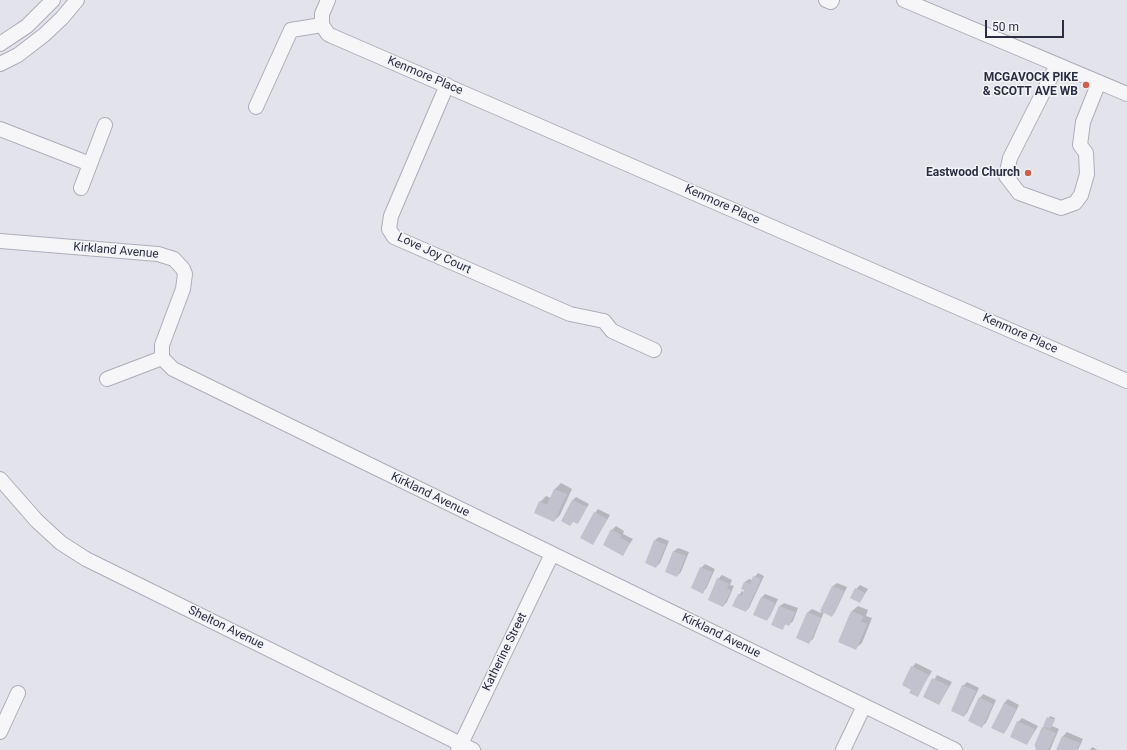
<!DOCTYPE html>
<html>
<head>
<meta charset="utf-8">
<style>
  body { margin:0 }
  #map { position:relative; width:1127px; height:750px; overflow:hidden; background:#e3e4eb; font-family:Roboto,sans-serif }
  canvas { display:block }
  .scale { position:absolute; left:985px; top:20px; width:79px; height:18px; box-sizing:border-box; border:2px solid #2b2d43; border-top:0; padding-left:5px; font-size:12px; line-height:14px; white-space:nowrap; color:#2b2d43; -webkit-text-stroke:3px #f3f4f8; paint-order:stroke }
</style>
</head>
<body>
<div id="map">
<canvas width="1127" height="750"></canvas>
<div class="scale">50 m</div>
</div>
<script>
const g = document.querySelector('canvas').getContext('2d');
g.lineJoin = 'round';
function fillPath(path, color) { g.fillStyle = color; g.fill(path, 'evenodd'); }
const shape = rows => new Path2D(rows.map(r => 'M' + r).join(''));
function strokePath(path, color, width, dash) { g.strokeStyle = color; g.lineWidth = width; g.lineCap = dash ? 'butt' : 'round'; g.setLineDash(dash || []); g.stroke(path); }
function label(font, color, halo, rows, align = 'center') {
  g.font = font + ' Roboto,sans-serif'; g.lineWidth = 3; g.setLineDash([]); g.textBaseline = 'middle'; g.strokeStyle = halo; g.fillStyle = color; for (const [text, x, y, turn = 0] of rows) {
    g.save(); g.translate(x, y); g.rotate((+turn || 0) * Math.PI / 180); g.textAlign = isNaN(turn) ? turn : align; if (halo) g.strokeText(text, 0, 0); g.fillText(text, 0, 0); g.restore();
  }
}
fillPath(shape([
  [561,483,572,489,560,515,554,521,540,502,546,496,551,498,555,489],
  [576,497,589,504,578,523,572,501],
  [598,509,610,515,593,544,595,513],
  [616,526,624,531,623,534,633,539,623,554,612,530],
  [659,537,669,541,660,563,656,567,646,563,655,540],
  [678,548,689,552,681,572,677,576,666,571,674,551],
  [705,564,715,569,706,589,702,592,701,568],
  [758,573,764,576,749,608,746,611,739,595,742,591,744,592,745,582,749,579,752,580],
  [722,575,732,580,730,585,734,586,727,602,723,606,718,579],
  [837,583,847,587,835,612,832,616,824,612,813,639,809,642,808,612,812,609,821,613,833,586],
  [860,585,868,589,860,602,856,589],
  [765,594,778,599,770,616,767,620,754,614,762,597],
  [784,603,798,608,793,621,789,625,786,624,782,628,773,624,780,606],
  [858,606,868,610,866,616,872,618,862,643,856,648,840,642,852,611],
  [916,663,932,671,917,696,912,689,912,667],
  [937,675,952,682,939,704,924,697],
  [967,682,979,688,967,713,964,716,963,686],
  [983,694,996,700,986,723,982,726,980,698],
  [1008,699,1019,705,1007,729,1004,733,993,728,1004,703],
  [1050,716,1055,718,1052,726,1059,729,1050,750,1036,750,1043,728],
  [1022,718,1038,726,1027,744,1018,722],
  [1067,732,1083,739,1078,750,1057,750,1063,736],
  [1092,747,1098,750,1090,750]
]), '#0003');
fillPath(shape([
  [554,489,567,494,554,522,534,513,539,501,547,505],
  [572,500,587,507,578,524,573,522,570,526,561,521],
  [594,512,607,519,593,545,580,538],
  [611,529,621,535,620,538,630,543,623,556,603,545],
  [654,540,666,545,656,568,645,563],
  [673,551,686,556,677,577,665,572],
  [700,567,712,572,703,594,691,588],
  [753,576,761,579,746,612,732,606,738,594,742,596,744,590,741,589,744,582,750,584],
  [717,578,729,584,727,589,731,590,723,607,708,600],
  [832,586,844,591,832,617,820,611],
  [855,588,865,593,860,603,850,598],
  [761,597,775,603,767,621,753,615],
  [779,606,795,612,789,626,785,624,783,630,771,625],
  [851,611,863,616,861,622,867,624,856,650,838,642],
  [807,612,821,618,809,644,796,638],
  [911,666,929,675,918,697,909,693,911,690,902,685],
  [932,678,949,686,939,705,923,697],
  [962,685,976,691,964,717,951,711],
  [979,697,993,704,982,728,968,721],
  [1004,703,1016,709,1004,734,991,728],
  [1047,717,1055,720,1050,729,1043,726],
  [1017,721,1035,729,1027,745,1010,737],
  [1042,727,1056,733,1048,750,1035,750,1036,747,1034,746],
  [1062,736,1080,743,1077,750,1056,750]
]), '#c1c2ce');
const minor = shape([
  [826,0,831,2,832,0],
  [904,0,1127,94],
  [322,25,328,34,332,36,1127,381],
  [322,25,322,14,328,0],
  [0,44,27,26,53,0],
  [0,64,18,55,44,35,62,18,77,0],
  [1057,65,1010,158,1006,176,1019,193,1061,208,1075,203,1081,195,1087,174,1086,153,1080,145,1083,122,1099,82],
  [447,85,391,216,389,229,394,237,570,314,604,321,612,331,654,350],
  [256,107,291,30,322,25],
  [0,129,90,164],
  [81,188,105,125],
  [0,241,158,254,174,259,183,269,185,274,183,289,162,345,162,358,173,369,955,750],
  [107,379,162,358],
  [0,479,37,521,61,543,86,559,473,750],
  [0,732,18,693],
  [458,750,552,554],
  [843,750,864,706]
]);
strokePath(minor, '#acadb9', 16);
strokePath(minor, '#f6f6f9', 14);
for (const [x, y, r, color] of [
  [1086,85,4,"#cc604d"],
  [1028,173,4,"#cc604d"]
]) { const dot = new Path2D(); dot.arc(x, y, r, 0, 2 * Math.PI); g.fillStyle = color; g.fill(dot); strokePath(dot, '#f3f4f8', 1.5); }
label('12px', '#2b2d43', '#f3f4f8', [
  ["Kenmore Place",425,76,23],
  ["Kenmore Place",722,205,24],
  ["Kirkland Avenue",116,251,5],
  ["Love Joy Court",434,254,25],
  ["Kenmore Place",1020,334,24],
  ["Kirkland Avenue",430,495,26],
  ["Shelton Avenue",226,628,26],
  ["Kirkland Avenue",721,636,26],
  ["Katherine Street",505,652,-64]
]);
label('bold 12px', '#2b2d43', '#f3f4f8', [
  ["MCGAVOCK PIKE",1078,78],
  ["& SCOTT AVE WB",1078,92],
  ["Eastwood Church",1020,173]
], 'right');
</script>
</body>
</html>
